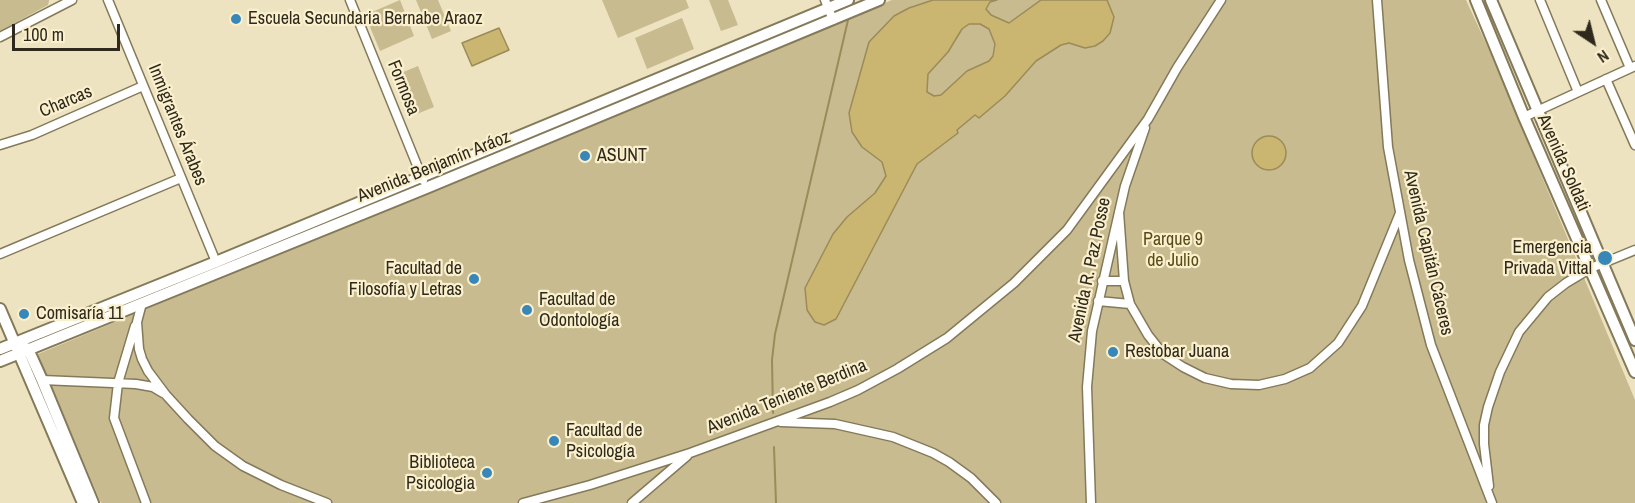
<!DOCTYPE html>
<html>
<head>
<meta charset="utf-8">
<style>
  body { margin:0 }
  #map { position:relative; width:1635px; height:503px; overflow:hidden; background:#eee3c0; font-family:"Archivo Narrow",sans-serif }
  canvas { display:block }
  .north { position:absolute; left:1563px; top:12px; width:60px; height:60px; -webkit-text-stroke:4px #fbf0cd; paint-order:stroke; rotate:145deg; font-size:16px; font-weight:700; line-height:24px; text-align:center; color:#2e291c }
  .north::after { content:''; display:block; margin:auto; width:21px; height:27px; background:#2e291c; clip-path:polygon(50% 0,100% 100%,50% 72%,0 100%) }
  .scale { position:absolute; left:12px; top:24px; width:108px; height:27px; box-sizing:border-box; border:3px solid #2e291c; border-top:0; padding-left:8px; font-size:18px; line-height:21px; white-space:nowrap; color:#2e291c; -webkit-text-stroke:4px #fbf0cd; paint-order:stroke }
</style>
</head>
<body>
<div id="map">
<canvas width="1635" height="503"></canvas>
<div class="north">N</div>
<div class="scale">100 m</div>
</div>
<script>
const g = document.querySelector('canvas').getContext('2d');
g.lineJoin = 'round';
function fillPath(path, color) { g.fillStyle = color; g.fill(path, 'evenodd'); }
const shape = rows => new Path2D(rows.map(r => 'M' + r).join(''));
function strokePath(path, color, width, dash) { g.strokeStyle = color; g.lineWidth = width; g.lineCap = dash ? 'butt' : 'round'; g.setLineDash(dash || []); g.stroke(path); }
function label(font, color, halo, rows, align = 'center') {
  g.font = font + ' "Archivo Narrow",sans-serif'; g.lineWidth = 4.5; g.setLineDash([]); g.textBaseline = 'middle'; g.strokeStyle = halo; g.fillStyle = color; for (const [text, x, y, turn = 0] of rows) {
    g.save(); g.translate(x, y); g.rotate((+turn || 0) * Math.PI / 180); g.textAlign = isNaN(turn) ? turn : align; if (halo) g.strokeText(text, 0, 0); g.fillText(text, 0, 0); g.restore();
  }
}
fillPath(shape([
  [0,0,49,0,49,1,48,5,0,31],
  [400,0,414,36,380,51,365,15],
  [416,0,438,0,451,31,432,39],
  [602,0,686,0,689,8,618,38],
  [709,0,728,0,738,25,721,31],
  [892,0,1466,0,1490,52,1635,400,1635,503,101,503,38,354],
  [682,18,694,49,647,69,635,38],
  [418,66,434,107,412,116,396,75]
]), '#c8bb90');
const water = shape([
  [933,0,997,0,990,2,986,9,991,15,1009,23,1041,0,1107,0,1114,17,1110,33,1103,41,1095,46,1085,48,1069,43,1061,45,1036,61,1005,96,979,118,975,115,957,130,958,133,917,164,836,319,824,325,815,322,807,310,805,288,833,234,847,217,875,193,886,176,882,162,862,147,852,132,849,113,869,42,894,16,909,8,933,0],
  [969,24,980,24,989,29,995,44,993,56,989,61,967,71,941,95,934,96,927,92,928,74,948,52,962,29,969,24],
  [499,28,509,50,472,66,462,43,499,28],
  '1252 153a17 17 0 1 1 34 0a17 17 0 1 1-34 0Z'
]);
fillPath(water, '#cab571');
strokePath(water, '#9b8b58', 1.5);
strokePath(shape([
  [773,413,772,360,775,334,848,20],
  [774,447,776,503]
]), '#9b8b58', 2);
const minor = shape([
  [108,0,216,262],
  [350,0,423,180],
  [825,0,833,20],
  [1377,0,1388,147,1409,260,1431,345,1492,503],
  [1540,0,1578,92],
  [1601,0,1630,68],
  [0,37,72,0],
  [1606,79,1635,145],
  [1524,117,1635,66],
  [0,145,32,135,143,86],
  [1119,212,1124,281,1130,304,1148,335,1163,354,1183,367,1205,378,1231,384,1259,385,1285,379,1310,368,1338,343,1362,306,1400,213],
  [0,254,181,178],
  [1102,281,1124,281],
  [1098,301,1130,304],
  [142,303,137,322,139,349,142,359,148,371,166,395,188,419,215,446,243,466,281,485,327,503],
  [135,326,118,383,114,418,146,503],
  [42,380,136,384,153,387,163,393],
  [781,422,835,424,893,437,933,453,949,462,971,478,996,503],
  [1489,486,1484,444,1484,425,1488,407,1500,372,1519,332,1548,297,1566,283,1591,268,1635,250],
  [523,503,590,485,690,453,830,402,858,390,897,369,947,338,1014,283,1067,230,1148,119,1177,68,1221,0],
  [632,503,687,456],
  [1091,503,1087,387,1092,331,1125,186,1145,128]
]);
const major = shape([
  [1476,0,1524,117,1635,372],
  [1491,0,1635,340],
  [0,309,83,503],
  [23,347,28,349,42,380,93,503],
  [0,349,216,262,848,0],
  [0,361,426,188,879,0]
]);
strokePath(minor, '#847959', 11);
strokePath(major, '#847959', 14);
strokePath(minor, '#fff', 8);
strokePath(major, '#fff', 10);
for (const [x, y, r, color] of [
  [236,19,6,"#3887b9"],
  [585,156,6,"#3887b9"],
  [1605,258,8,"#3887b9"],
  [474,279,6,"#3887b9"],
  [527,310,6,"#3887b9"],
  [24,314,6,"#3887b9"],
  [1113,352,6,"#3887b9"],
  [554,441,6,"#3887b9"],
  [487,473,6,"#3887b9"]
]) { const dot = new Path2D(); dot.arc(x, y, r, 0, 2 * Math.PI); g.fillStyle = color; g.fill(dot); strokePath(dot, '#fbf0cd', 2); }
label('18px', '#2e291c', '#fbf0cd', [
  ["Escuela Secundaria Bernabe Araoz",248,19],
  ["ASUNT",597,156],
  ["Emergencia",1592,248,"right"],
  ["Privada Vittal",1592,269,"right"],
  ["Facultad de",462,269,"right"],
  ["Filosofía y Letras",462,290,"right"],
  ["Facultad de",539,300],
  ["Odontología",539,321],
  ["Comisaría 11",36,314],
  ["Restobar Juana",1125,352],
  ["Facultad de",566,431],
  ["Psicología",566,452],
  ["Biblioteca",475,463,"right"],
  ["Psicologia",475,484,"right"]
], 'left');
label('18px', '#2e291c', '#fbf0cd', [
  ["Formosa",403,88,68],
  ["Charcas",66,102,-23],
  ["Inmigrantes Árabes",177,125,68],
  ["Avenida Soldati",1563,163,66],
  ["Avenida Benjamín Aráoz",434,167,-22],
  ["Avenida Capitán Cáceres",1428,253,77],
  ["Avenida R. Paz Posse",1090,270,-78],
  ["Avenida Teniente Berdina",787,397,-22]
]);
label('18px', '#5a4b16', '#fbf0cd', [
  ["Parque 9",1173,240],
  ["de Julio",1173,261]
]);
</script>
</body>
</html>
